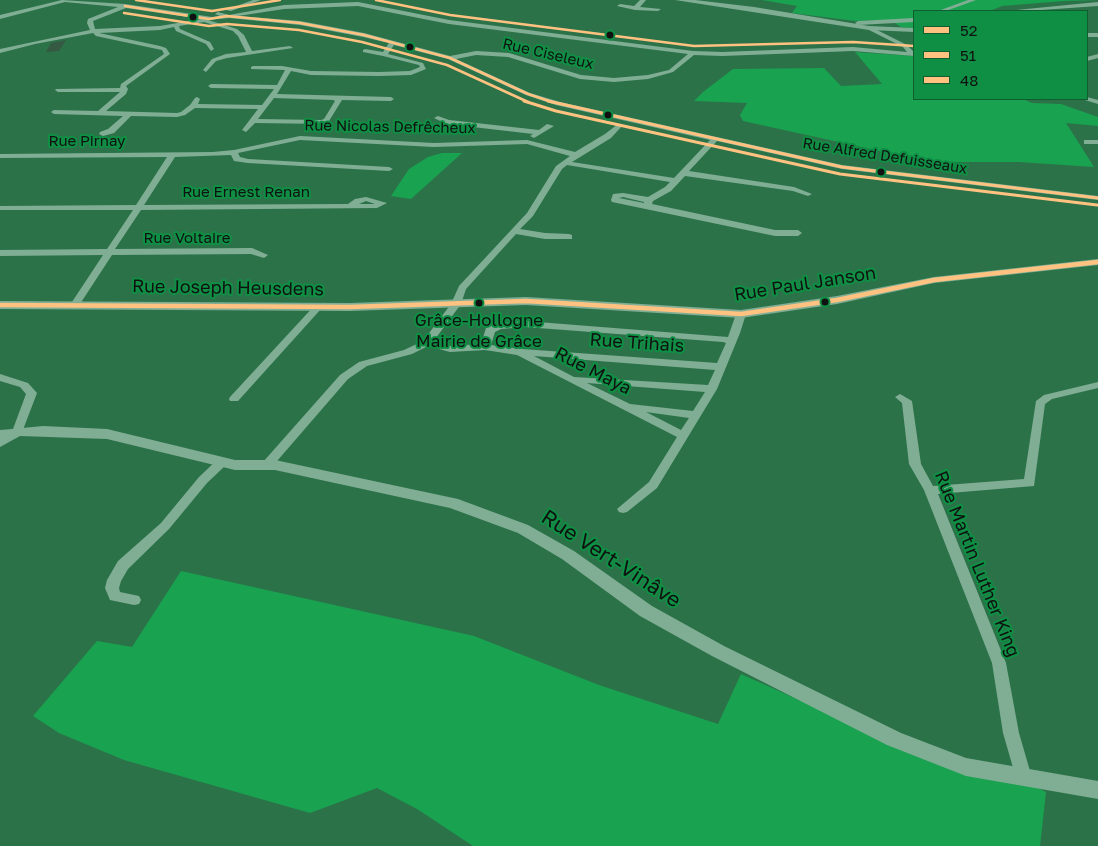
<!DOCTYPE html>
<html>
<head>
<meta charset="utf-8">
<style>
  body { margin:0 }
  #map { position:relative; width:1098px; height:846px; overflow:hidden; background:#2c7249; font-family:"Golos Text",sans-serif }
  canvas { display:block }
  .legend { position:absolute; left:913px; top:10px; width:175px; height:90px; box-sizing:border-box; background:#0f8f44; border:1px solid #105d30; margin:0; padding:6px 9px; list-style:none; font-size:15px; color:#111 }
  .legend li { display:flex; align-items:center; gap:10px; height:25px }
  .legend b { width:25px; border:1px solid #105d30 }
</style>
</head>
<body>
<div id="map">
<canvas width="1098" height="846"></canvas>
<ul class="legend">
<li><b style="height:6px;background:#ffc280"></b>52</li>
<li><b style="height:6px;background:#ffc280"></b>51</li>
<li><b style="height:6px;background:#ffc280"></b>48</li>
</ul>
</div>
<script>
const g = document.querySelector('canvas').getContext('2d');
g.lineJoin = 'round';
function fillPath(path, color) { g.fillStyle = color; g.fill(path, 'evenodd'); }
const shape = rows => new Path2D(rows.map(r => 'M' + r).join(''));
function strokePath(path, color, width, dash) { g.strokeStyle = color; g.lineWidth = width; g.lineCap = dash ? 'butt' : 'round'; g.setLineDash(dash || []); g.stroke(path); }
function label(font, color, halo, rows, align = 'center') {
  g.font = font + ' "Golos Text",sans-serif'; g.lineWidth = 4; g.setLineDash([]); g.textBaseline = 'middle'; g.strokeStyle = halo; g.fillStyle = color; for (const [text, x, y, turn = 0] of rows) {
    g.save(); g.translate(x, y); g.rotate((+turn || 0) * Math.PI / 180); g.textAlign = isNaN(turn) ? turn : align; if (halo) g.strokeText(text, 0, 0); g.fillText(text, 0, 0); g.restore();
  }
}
fillPath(shape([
  [762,0,1098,0,1064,1,1002,6,990,11,914,11,914,28,901,27,890,20,855,21,792,13,797,6],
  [855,52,914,56,914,99,1023,99,1032,103,1061,104,1098,117,1098,126,1066,123,1094,167,1019,162,952,162,893,156,893,154,743,121,740,115,747,103,694,101,703,92,733,69,824,68,841,86,882,84],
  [442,153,462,153,411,199,391,196,409,169,428,157],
  [181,571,474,636,599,685,718,724,741,674,893,742,1024,781,1046,792,1040,846,473,846,417,809,377,788,310,813,124,760,59,733,33,716,97,641,132,647]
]), '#19a250');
fillPath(shape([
  [66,40,59,51,46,52,51,43]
]), '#355943');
fillPath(shape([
  [62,0,125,4,212,17,220,16,215,14,218,12,229,15,284,5,358,2,449,20,693,51,722,52,853,47,907,52,903,47,867,29,869,26,907,45,914,52,914,56,853,51,722,56,694,55,673,72,648,79,614,82,580,79,508,57,476,55,456,59,530,93,560,102,842,165,1098,196,1098,200,842,169,717,141,689,171,794,187,812,194,808,196,793,191,685,176,671,191,653,201,652,204,775,230,798,230,802,233,798,236,775,236,612,202,611,200,613,194,623,193,648,197,665,187,670,182,567,165,562,169,533,216,520,229,545,233,569,234,572,235,572,239,545,239,516,234,466,289,461,304,433,342,450,346,481,344,486,328,499,323,525,321,728,337,736,314,738,312,744,312,746,314,740,333,717,389,657,488,627,512,623,513,619,512,617,509,649,482,677,437,517,355,485,350,450,352,428,346,412,354,367,366,348,379,271,468,267,469,261,465,263,462,340,375,359,362,404,350,423,341,451,304,459,286,527,213,556,166,570,156,527,144,434,147,300,140,238,153,240,157,248,159,389,167,393,169,389,171,248,163,234,161,231,155,175,157,144,205,348,204,355,199,366,197,387,203,377,208,141,210,115,249,252,248,268,255,264,258,251,254,112,255,78,307,75,308,70,305,103,255,0,256,0,250,107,249,133,210,0,210,0,206,136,205,167,157,0,158,0,154,213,152,234,150,300,136,434,143,527,140,575,152,605,134,618,124,622,126,611,138,572,162,674,178,710,140,556,105,526,95,448,59,394,45,388,54,423,63,426,69,411,75,379,76,311,75,291,71,277,94,391,97,394,99,391,101,342,100,329,121,325,124,255,123,246,132,242,130,258,109,195,108,185,115,177,117,131,116,114,133,103,136,99,134,100,132,108,129,123,116,54,114,51,112,54,110,98,111,120,92,58,92,55,90,56,89,120,88,121,84,164,54,162,50,157,49,96,36,93,33,35,44,0,53,0,49,90,30,87,23,88,19,118,7,65,2,0,19,0,15,62,0],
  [358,6,449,24,688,54,669,70,648,75,614,78,581,75,509,53,476,51,450,56,364,33,300,21,238,16,284,9,358,6],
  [126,8,201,19,160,26,95,29,93,21,126,8],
  [229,18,300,25,363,37,389,43,383,52,365,49,363,50,363,52,383,56,419,65,420,67,410,71,379,72,311,71,282,66,253,66,251,67,251,69,285,70,277,85,211,84,208,86,211,88,274,89,262,105,198,104,200,99,197,97,195,98,190,105,181,112,177,113,106,111,126,94,128,89,126,86,170,54,166,48,160,46,99,33,160,30,174,27,176,31,206,44,211,51,214,49,210,42,180,29,179,26,204,22,233,31,238,36,246,52,226,54,212,59,203,70,206,72,216,61,227,58,293,48,290,46,252,51,244,35,237,29,208,20,229,18],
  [274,98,333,100,335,101,324,119,321,120,258,119,274,98],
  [623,197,644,202,644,203,619,198,623,197],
  [366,201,375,204,359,204,366,201],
  [525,327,723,342,726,343,717,363,522,349,491,345,495,332,501,329,525,327],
  [534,356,715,370,708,385,574,377,534,356],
  [587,383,705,392,693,411,630,404,587,383],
  [646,412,689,418,681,430,646,412],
  [253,0,261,0,231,11,226,10,253,0],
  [640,0,646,0,640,7,661,9,658,11,635,10,617,6,620,4,634,6,640,0],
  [968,0,976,0,946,11,938,11,968,0],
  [1098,2,1098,6,1027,11,1006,11,1098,2],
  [914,18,914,22,858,25,855,23,858,21,914,18],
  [1098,54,1098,58,1087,61,1087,57,1098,54],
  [1087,97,1098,100,1098,104,1085,100,1084,99,1087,97],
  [438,116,449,120,539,130,547,124,554,126,534,138,530,136,533,134,447,124,436,119,434,118,438,116],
  [1084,140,1098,140,1098,144,1084,144,1084,140],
  [318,304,321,305,323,307,321,309,238,401,230,401,229,399,230,397,315,305,318,304],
  [0,374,28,383,37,393,21,435,0,438,0,430,13,429,26,394,20,387,0,381,0,374],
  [1098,382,1098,388,1052,399,1045,404,1034,486,938,494,1006,663,1019,733,1032,778,1030,783,1024,785,1018,783,1016,778,1003,733,992,663,924,490,909,464,902,403,895,397,900,394,912,401,921,464,933,486,1024,479,1036,401,1044,395,1098,382],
  [222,458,226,459,228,462,226,465,207,483,169,529,128,569,121,581,119,588,120,592,139,596,141,600,139,604,134,605,110,600,105,588,107,580,118,561,161,523,199,477,218,459,222,458]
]), '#80ae94');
fillPath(shape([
  [675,0,695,0,754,7,869,26,914,28,914,32,869,30,675,0],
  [1087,33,1098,33,1098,37,1087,37,1087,33],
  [1098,259,1098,265,934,283,837,304,741,318,526,305,350,311,0,309,0,301,350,303,526,297,741,310,837,296,934,277,1098,259],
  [43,426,107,429,235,460,275,460,458,499,528,525,574,551,652,606,724,646,901,733,966,758,1098,781,1098,799,966,776,887,745,712,656,640,616,562,559,518,533,450,508,275,470,235,470,107,439,20,436,0,447,0,436,12,429,43,426]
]), '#80ae94');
strokePath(shape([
  [125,6,209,19,227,16,300,23,364,35,450,58,528,94,552,102]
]), '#ffc280', 2.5);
strokePath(shape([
  [548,101,842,167,1098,198]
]), '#ffc280', 3);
strokePath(shape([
  [0,305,350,307,526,301,741,314,837,300,934,280,1098,262]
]), '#ffc280', 4.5);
strokePath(shape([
  [124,13,209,26,227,24,299,30,362,42,447,65,528,102]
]), '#ffc280', 2.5);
strokePath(shape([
  [524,101,556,111,840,174,1097,205]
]), '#ffc280', 3);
strokePath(shape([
  [136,0,212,11,280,0],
  [376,0,450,15,694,46,853,42,914,46]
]), '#ffc280', 2.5);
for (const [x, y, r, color] of [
  [193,17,4.5,"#111"],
  [610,35,4.5,"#111"],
  [410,47,4.5,"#111"],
  [608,115,4.5,"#111"],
  [881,172,4.5,"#111"],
  [825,302,4.5,"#111"],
  [479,303,4.5,"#111"]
]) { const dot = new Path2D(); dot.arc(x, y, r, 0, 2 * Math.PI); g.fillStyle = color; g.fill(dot); strokePath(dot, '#0f8f44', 2); }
label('15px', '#111', '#0f8f44', [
  ["Rue Ciseleux",548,54,13],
  ["Rue Nicolas Defrêcheux",390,127,1],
  ["Rue Pirnay",87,141],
  ["Rue Alfred Defuisseaux",885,156,9],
  ["Rue Ernest Renan",246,192],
  ["Rue Voltaire",187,238]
]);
label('17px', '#111', '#0f8f44', [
  ["Grâce-Hollogne",479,321],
  ["Mairie de Grâce",479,342]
]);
label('18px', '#111', '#0f8f44', [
  ["Rue Paul Janson",805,284,-9],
  ["Rue Joseph Heusdens",228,288,1],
  ["Rue Trihais",637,343,4],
  ["Rue Maya",593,371,27],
  ["Rue Martin Luther King",977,564,68]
]);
label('21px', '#111', '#0f8f44', [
  ["Rue Vert-Vinâve",611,559,33]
]);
</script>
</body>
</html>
